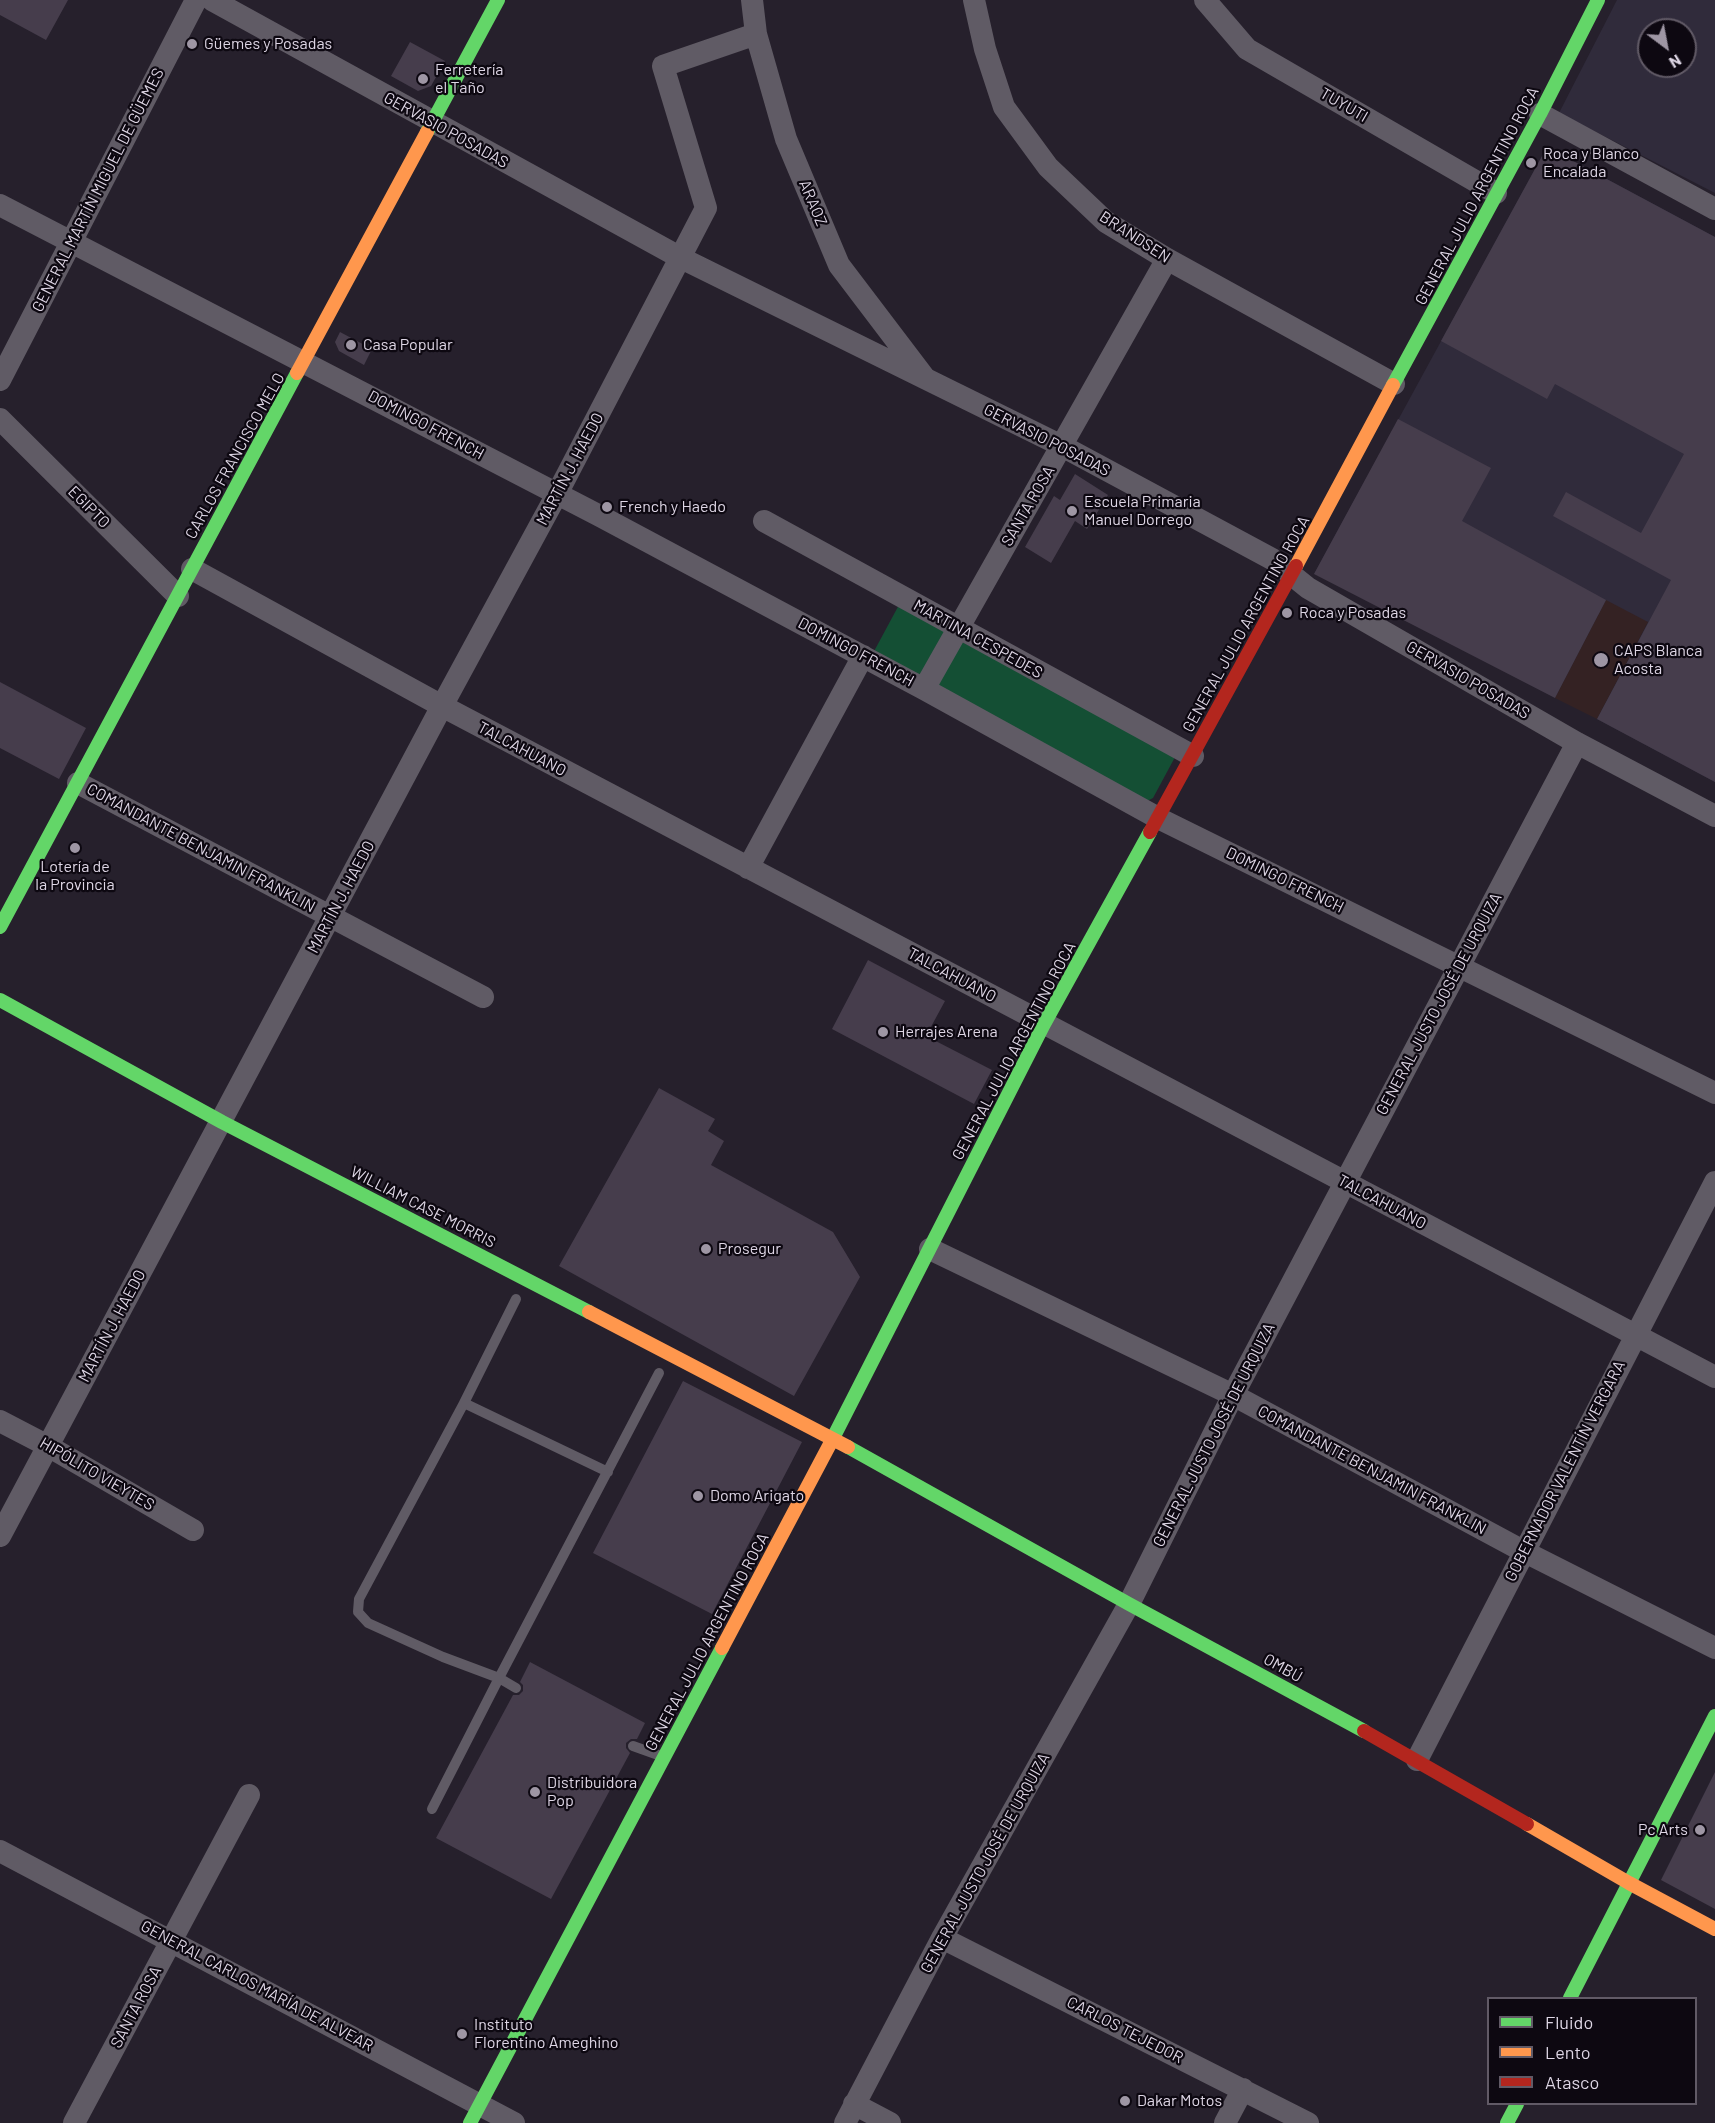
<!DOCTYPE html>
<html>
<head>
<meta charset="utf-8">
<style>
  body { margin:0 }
  #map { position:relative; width:1715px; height:2123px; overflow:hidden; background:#26202c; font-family:Barlow,sans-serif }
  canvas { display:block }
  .legend { position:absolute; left:1487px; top:1997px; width:210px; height:108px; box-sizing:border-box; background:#0d0811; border:2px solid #615a66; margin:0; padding:8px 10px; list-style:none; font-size:18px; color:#ded6e5 }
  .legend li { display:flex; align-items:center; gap:12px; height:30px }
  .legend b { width:30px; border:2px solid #615a66 }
  .north { position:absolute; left:1637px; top:18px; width:60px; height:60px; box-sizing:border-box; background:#0d0811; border:2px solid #615a66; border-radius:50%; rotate:148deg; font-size:16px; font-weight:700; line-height:24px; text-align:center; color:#ded6e5 }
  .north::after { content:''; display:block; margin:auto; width:21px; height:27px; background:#9e96a4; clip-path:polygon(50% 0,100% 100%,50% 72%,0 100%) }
</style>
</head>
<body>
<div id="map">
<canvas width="1715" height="2123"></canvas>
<ul class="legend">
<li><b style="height:8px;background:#63d668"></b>Fluido</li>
<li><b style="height:8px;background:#ff974d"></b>Lento</li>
<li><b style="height:8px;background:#b3261e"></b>Atasco</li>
</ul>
<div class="north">N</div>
</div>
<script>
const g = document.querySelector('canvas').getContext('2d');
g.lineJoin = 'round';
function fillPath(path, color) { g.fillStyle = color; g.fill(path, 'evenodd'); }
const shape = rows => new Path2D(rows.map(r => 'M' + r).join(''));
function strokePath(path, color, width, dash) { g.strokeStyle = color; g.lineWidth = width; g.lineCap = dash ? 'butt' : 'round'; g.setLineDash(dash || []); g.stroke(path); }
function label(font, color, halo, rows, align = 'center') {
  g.font = font + ' Barlow,sans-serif'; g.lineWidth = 4.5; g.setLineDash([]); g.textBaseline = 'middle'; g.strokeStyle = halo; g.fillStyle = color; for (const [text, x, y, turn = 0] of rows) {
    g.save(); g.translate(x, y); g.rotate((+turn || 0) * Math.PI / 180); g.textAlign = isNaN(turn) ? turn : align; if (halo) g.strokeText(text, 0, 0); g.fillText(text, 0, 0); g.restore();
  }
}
fillPath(shape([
  [1617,0,1715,0,1715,193,1559,113],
  [1649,30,1685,30,1685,66,1649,66],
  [1547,147,1715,237,1715,782,1597,719,1648,622,1314,574]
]), '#302b3b');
fillPath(shape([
  [1606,600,1648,622,1597,719,1555,698]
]), '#342223');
fillPath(shape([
  [900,603,949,633,925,677,872,655],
  [958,640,1174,750,1174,759,1153,798,1147,801,937,688]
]), '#144f34');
fillPath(shape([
  [0,0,68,0,46,40,0,15],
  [410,42,445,61,431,86,418,91,391,76],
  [1547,147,1715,237,1715,782,1597,719,1671,580,1553,516,1566,492,1641,533,1684,454,1555,384,1547,399,1441,341],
  [340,332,372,349,364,365,339,351,335,342],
  [1398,419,1491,468,1462,521,1606,600,1555,698,1314,574],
  [1075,474,1108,495,1087,529,1075,521,1051,563,1025,547,1054,496,1060,500],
  [0,682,86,728,59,779,0,748],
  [868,960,945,1001,926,1036,992,1070,974,1104,832,1029],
  [659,1088,715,1119,708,1131,724,1141,711,1165,833,1232,860,1277,794,1396,559,1266],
  [683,1381,802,1442,712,1614,593,1553],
  [530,1662,645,1723,637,1739,631,1739,626,1743,626,1748,630,1753,551,1899,436,1838,513,1695,519,1695,523,1691,523,1685,520,1682],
  [1715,1772,1715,1909,1661,1880]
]), '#463d4c');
strokePath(shape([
  [464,1403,516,1299],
  [516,1688,499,1678,443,1657,368,1623,358,1612,359,1599,464,1403,608,1472],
  [633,1746,661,1756],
  [432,1809,499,1678,659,1373]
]), '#605b65', 10);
strokePath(shape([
  [212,0,681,258,1062,446,1272,559,1308,588,1577,743,1715,816],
  [752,0,756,34,786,139,839,265,924,377],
  [974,0,985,49,1004,107,1048,167,1106,222,1167,259,1394,384],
  [1205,0,1247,49,1496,193],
  [1540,114,1715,209],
  [0,205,600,516,924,689,1158,818,1715,1093],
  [0,380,196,0],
  [0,419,178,596],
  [764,521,1193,756],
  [192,569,442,706,1715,1377],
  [924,689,1167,259],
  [78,783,483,997],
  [748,868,863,656],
  [930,1249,1233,1395,1523,1551,1715,1648],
  [0,1421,48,1446,193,1530],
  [0,1536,442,706,557,494,706,208,663,66,756,34],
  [1417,1760,1715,1182],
  [0,1851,514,2123],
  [942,1938,1308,2123],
  [854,2104,890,2123],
  [74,2123,249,1795],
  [845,2123,942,1938,1129,1604,1233,1395,1577,743],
  [1225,2123,1243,2089]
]), '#605b65', 22);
strokePath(shape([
  [427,132,498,0],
  [1393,385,1540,114,1598,0],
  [0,927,297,373],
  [0,1000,222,1122,589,1312],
  [830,1444,1044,1024,1150,832],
  [848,1447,1129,1604,1364,1731],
  [1570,1998,1715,1716],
  [470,2123,722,1648],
  [1507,2123,1517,2104]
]), '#63d668', 14);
strokePath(shape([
  [297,373,427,132],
  [1296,566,1393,385],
  [589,1312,848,1447],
  [722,1648,830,1444],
  [1527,1824,1629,1883,1715,1929]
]), '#ff974d', 14);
strokePath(shape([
  [1150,832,1296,566],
  [1364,1731,1527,1824]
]), '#b3261e', 14);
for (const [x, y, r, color] of [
  [192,44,6,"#9e96a4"],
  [423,79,6,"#9e96a4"],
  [1531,163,6,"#9e96a4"],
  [351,345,6,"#9e96a4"],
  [607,507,6,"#9e96a4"],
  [1072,511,6,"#9e96a4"],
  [1287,613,6,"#9e96a4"],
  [1601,660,8,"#9e96a4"],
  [75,848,6,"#9e96a4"],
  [883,1032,6,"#9e96a4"],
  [706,1249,6,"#9e96a4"],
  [698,1496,6,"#9e96a4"],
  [535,1792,6,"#9e96a4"],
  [1700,1830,6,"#9e96a4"],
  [462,2034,6,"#9e96a4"],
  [1125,2101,6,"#9e96a4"]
]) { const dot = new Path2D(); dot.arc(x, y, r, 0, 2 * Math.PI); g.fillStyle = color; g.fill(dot); strokePath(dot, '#0d0811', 2); }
label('16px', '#ded6e5', '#0d0811', [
  ["Güemes y Posadas",204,44],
  ["Ferretería",435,70],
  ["el Taño",435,88],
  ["Roca y Blanco",1543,154],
  ["Encalada",1543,172],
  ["Casa Popular",363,345],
  ["Escuela Primaria",1084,502],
  ["Manuel Dorrego",1084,520],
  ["French y Haedo",619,507],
  ["Roca y Posadas",1299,613],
  ["CAPS Blanca",1614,651],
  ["Acosta",1614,669],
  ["Lotería de",75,867,"center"],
  ["la Provincia",75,885,"center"],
  ["Herrajes Arena",895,1032],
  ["Prosegur",718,1249],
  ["Domo Arigato",710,1496],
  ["Distribuidora",547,1783],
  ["Pop",547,1801],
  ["Pc Arts",1688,1830,"right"],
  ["Instituto",474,2025],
  ["Florentino Ameghino",474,2043],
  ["Dakar Motos",1137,2101]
], 'left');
label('16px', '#ded6e5', '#0d0811', [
  ["TUYUTI",1344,105,30],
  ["GERVASIO POSADAS",446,130,29],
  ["GENERAL MARTÍN MIGUEL DE GÜEMES",98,190,-63],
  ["GENERAL JULIO ARGENTINO ROCA",1477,196,-62],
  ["ARAOZ",813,203,67],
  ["BRANDSEN",1135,237,33],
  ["DOMINGO FRENCH",426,425,28],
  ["GERVASIO POSADAS",1047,440,27],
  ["CARLOS FRANCISCO MELO",235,456,-61],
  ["MARTÍN J. HAEDO",570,469,-62],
  ["SANTA ROSA",1028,506,-60],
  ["EGIPTO",89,507,45],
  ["GENERAL JULIO ARGENTINO ROCA",1246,624,-61],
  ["MARTINA CESPEDES",978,639,29],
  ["DOMINGO FRENCH",856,652,28],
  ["GERVASIO POSADAS",1468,680,30],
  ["TALCAHUANO",522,749,28],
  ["COMANDANTE BENJAMIN FRANKLIN",201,848,28],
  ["DOMINGO FRENCH",1285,880,26],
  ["MARTÍN J. HAEDO",341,897,-62],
  ["TALCAHUANO",952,975,28],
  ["GENERAL JUSTO JOSÉ DE URQUIZA",1439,1004,-62],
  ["GENERAL JULIO ARGENTINO ROCA",1014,1051,-62],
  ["TALCAHUANO",1382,1202,28],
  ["WILLIAM CASE MORRIS",423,1207,27],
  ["MARTÍN J. HAEDO",112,1326,-62],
  ["GENERAL JUSTO JOSÉ DE URQUIZA",1214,1435,-63],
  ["COMANDANTE BENJAMIN FRANKLIN",1372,1470,28],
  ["GOBERNADOR VALENTÍN VERGARA",1565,1471,-63],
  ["HIPÓLITO VIEYTES",97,1474,30],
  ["GENERAL JULIO ARGENTINO ROCA",707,1642,-62],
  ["OMBÚ",1283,1668,29],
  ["GENERAL JUSTO JOSÉ DE URQUIZA",985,1863,-61],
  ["GENERAL CARLOS MARÍA DE ALVEAR",257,1986,28],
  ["SANTA ROSA",136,2007,-62],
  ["CARLOS TEJEDOR",1125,2030,27]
]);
</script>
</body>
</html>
